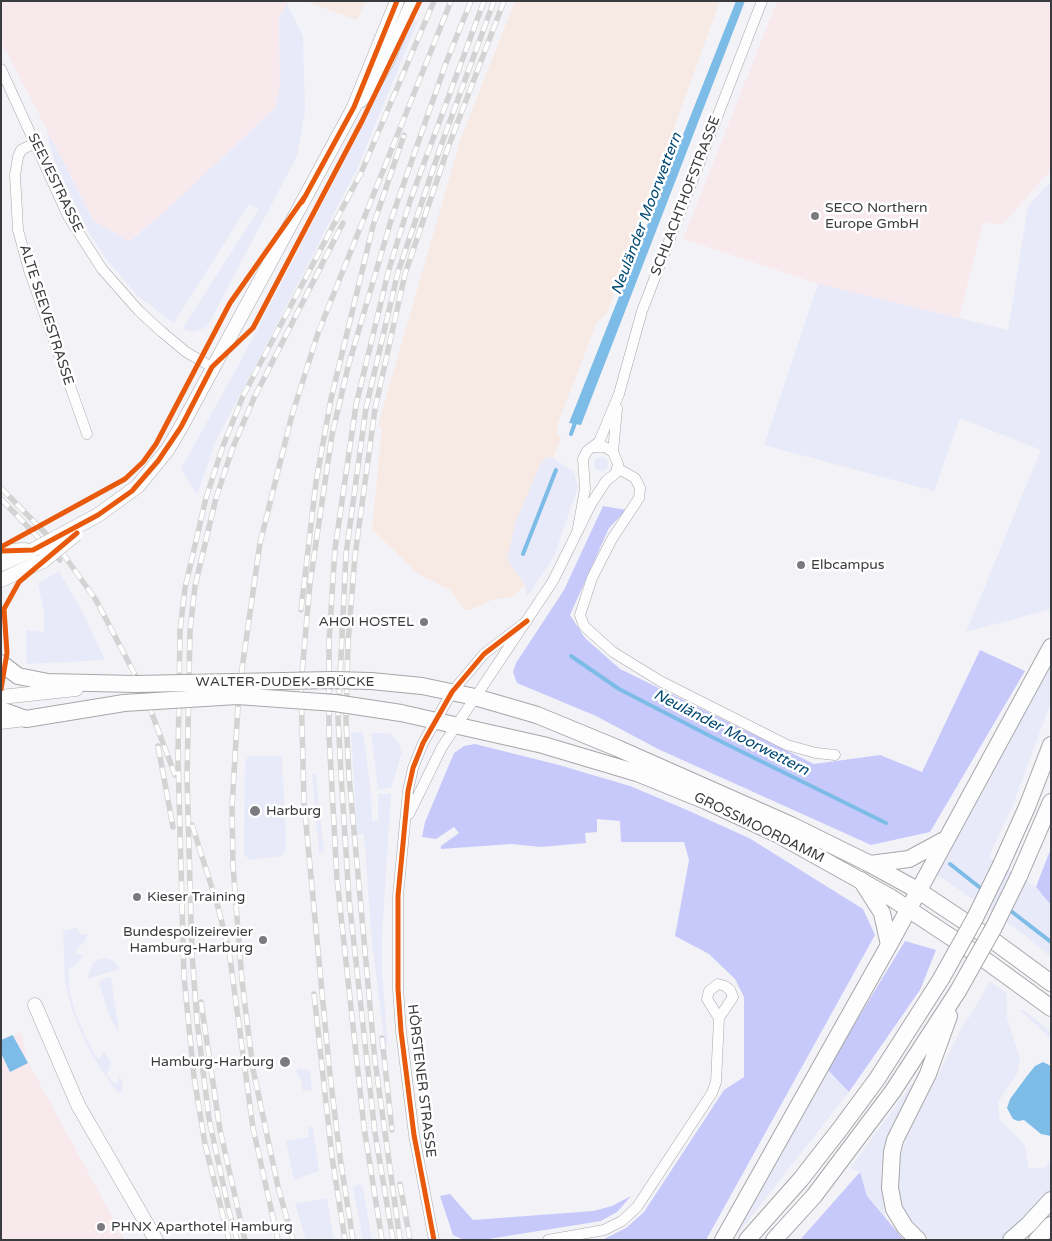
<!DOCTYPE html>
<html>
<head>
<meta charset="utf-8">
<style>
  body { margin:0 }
  #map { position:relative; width:1052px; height:1241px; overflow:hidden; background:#f3f3f7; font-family:"Varela Round",sans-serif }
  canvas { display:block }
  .frame { position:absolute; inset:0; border:2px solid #3a3b3e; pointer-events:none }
</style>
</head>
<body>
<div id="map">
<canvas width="1052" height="1241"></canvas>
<div class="frame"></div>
</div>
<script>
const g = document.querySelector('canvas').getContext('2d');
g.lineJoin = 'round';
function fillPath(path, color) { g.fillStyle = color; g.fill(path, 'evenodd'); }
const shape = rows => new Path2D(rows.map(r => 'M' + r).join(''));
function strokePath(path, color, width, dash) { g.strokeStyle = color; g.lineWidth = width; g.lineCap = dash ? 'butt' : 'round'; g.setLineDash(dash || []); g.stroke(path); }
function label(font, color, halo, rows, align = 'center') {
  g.font = font + ' "Varela Round",sans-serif'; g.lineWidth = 5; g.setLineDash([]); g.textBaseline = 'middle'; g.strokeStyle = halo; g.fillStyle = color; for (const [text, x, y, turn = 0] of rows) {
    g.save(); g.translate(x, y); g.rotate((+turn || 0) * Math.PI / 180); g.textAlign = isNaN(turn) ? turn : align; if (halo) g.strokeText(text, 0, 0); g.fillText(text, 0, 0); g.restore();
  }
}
fillPath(shape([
  [305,1,366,1,357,20],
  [515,1,720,1,607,313,597,322,558,423,557,433,561,438,553,458,551,457,507,559,525,585,512,597,495,599,470,610,465,610,450,590,418,574,372,529,382,427,378,425,461,138]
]), '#f7eae5');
fillPath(shape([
  [1,1,285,1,287,4,279,18,280,85,275,108,161,215,128,241,94,221,1,41],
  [777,1,1051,1,1051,170,1003,224,983,223,959,318,818,284,683,239],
  [21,1032,27,1060,125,1240,1,1240,1,1040]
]), '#f8e9ed');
fillPath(shape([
  [287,4,303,36,305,112,297,156,207,327,194,332,182,329,259,209,249,204,174,323,138,296,106,259,86,228,54,160,46,129,94,221,129,241,161,215,275,108,280,85,279,18],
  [413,19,418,21,356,171,215,443,197,495,181,469,239,364,328,193],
  [1051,181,1051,609,966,632,1041,450,960,418,934,491,764,445,818,284,1008,330,1028,206],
  '594 464a7 7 0 1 1 14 0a7 7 0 1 1-14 0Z',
  [547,457,553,458,574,472,578,487,554,557,527,597,525,585,507,559,516,521,540,465],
  [59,571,83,613,105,660,27,664,26,630,44,632,44,612,38,583],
  [1051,662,1051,702,1013,805,989,857,1036,887,1051,905,1051,957,1022,933,936,874],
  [363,732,371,794,372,821,378,821,378,794,391,794,382,935,382,974,388,1044,385,1045,372,943,364,834,357,834,351,733],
  [371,733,390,733,399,744,402,753,391,788,378,789],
  [249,756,282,756,286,850,282,856,250,860,244,855,245,761],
  [314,773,316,774,324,852,319,854,312,774],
  [77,928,80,934,87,934,86,940,76,950,76,953,83,956,78,963,68,970,70,992,76,1015,95,1056,99,1059,104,1052,111,1063,107,1074,113,1083,117,1084,120,1076,123,1085,121,1093,116,1091,91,1054,72,1011,65,981,63,931],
  [107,958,114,961,120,969,87,979,93,963,97,960],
  [108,977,111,978,119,1031,117,1031,108,1012,99,982],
  [990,981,1007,994,1007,1018,1020,1058,1017,1074,998,1102,999,1117,1002,1123,1020,1139,1025,1146,1029,1169,1045,1167,1051,1159,1051,1190,1018,1226,999,1240,931,1240,912,1224,902,1206,898,1196,898,1162,908,1134,967,1017,969,1018],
  [1022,1009,1051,1032,1051,1039,1020,1010],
  [300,1068,310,1071,312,1090,303,1091,301,1080,296,1070],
  [827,1069,849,1092,740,1231,737,1226],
  [912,1084,916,1084,898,1121,881,1167,885,1217,867,1196,860,1172,850,1168],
  [308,1127,313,1127,319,1171,294,1180,286,1141,309,1137],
  [359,1184,363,1186,372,1240,363,1240,353,1187],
  [327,1198,334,1240,306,1240,295,1204]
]), '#e8eaf9');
fillPath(shape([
  [603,506,626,510,609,528,570,615,585,638,620,669,814,764,880,755,922,772,980,650,1025,671,930,832,871,845,658,749,596,716,517,683,513,672,516,663,564,590],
  [475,744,559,765,630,786,687,810,749,838,863,909,875,935,706,1240,602,1240,626,1228,644,1212,724,1090,744,1077,744,997,735,979,709,954,675,936,689,860,684,842,621,842,620,821,597,819,597,832,585,833,586,843,541,847,511,844,441,849,441,846,459,833,454,827,436,839,422,837,425,822,454,753,464,746],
  [1051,848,1051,905,1036,887],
  [905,941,936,950,920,990,849,1092,827,1069],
  [860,1172,867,1196,904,1240,800,1240],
  [450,1194,473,1220,593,1211,612,1206,631,1196,617,1212,601,1221,482,1240,464,1240,453,1235,440,1196]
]), '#c7c9fa');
fillPath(shape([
  [736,1,745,1,581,425,569,423],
  [1,1014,28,1063,10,1072,1,1053],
  [1043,1062,1051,1066,1051,1136,1041,1134,1024,1120,1018,1121,1013,1119,1007,1108,1010,1099,1027,1076,1035,1066]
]), '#7ebce8');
fillPath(shape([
  [1,1012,15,1034,1,1040]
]), '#f3f3f7');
strokePath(shape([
  [571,434,576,420],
  [523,554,556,470],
  [571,656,619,689,712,737,886,823],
  [950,864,983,890],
  [1007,908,1051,942]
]), '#7ebce8', 4);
const minor = shape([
  [1,69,68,216,102,269,139,311,162,332,186,352,212,367],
  [35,143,21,150,18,157,15,175,18,230,29,270,87,434],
  [613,452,617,408],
  [617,468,635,478,640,488,639,498,612,539,592,578,580,615,584,626,613,652,660,681,787,745,816,753,835,755],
  [578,528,585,489,583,459,587,451,599,442,619,394,642,311,762,1],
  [409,814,442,747,553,581,591,504,606,481,616,473,618,464,613,452,605,447,595,447],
  [434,1240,414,1135,401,1031,398,989,398,896,408,791,413,768,423,743,452,692,484,654,527,621],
  [548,1240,604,1230,622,1221,637,1207,712,1093,716,1082,719,1018,733,997,730,990,725,986,718,984,709,991,707,999,719,1018]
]);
const secondary = shape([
  [360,101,373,86,387,61,413,1],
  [98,515,138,486,168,449,181,427,354,107,397,1],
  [1,551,25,550],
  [1,564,33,550],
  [1,580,43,561],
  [1,697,76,689],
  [1,722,25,719],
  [35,1005,78,1105,156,1240]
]);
const primary = shape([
  [1,663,18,676,48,682,135,684],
  [422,686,475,697,537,715,617,748,791,825,870,864,919,891,991,939,1051,983],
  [1,710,26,719,124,703],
  [401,713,543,745,637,773,706,801,777,834,890,897,981,957,1051,1008]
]);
const trunk = shape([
  [870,864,909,859,946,839],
  [1001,865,1027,807,1051,745],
  [1019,876,1051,802],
  [861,880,882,913,889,945],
  [723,1240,889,945,1051,647],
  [747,1240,801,1179,840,1129,877,1079,941,979],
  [774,1240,814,1196,893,1091,958,991],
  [918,1240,905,1227,894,1209,890,1188,892,1152,895,1140,928,1074,949,1016],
  [1011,1240,1028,1225,1051,1200],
  [1037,1240,1051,1225]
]);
strokePath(minor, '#a7a7aa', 11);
strokePath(secondary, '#a7a7aa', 15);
strokePath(primary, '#a7a7aa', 18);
strokePath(trunk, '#a7a7aa', 18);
strokePath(minor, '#fdfdfe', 10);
strokePath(secondary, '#fdfdfe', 14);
strokePath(primary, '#fdfdfe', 16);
strokePath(trunk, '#fdfdfe', 16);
const rail = shape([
  [1,488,56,544,96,600,143,690,175,775],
  [1,499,60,560],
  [301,610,316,482,331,399,373,226,404,135],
  [158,746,173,827],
  [192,825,218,907,229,951,253,1128,278,1240],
  [314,994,332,1157,345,1240],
  [201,1002,220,1130,245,1240],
  [382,1038,392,1130],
  [400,1184,410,1240],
  [229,1240,205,1144,194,1077,184,977,178,758,180,631,185,588,206,498,223,446,243,396,361,173,434,1],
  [237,1240,229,1211,209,1119,197,1021,192,953,187,777,190,631,195,586,216,498,233,447,254,398,343,223],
  [293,1240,278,1187,253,1069,242,981,233,866,232,807,239,690,260,543,292,415,318,333,451,1],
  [353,1240,340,1157,329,1066,304,803,301,684,310,583,332,435,348,367,392,217,446,63,471,1],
  [382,1240,364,1127,337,879,329,735,329,641,335,549,356,405,389,269,410,201,484,1],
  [393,1240,375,1133,349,899,341,774,338,718,346,554,366,408,398,272,443,140,494,1],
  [400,1240,375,1061,349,776,346,720,348,642,355,556,375,409,405,274,449,145,504,1]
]);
strokePath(rail, '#d3d3d3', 5.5);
strokePath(rail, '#fff', 4, [11]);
const secondaryBridge = shape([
  [33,550,98,515],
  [43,561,76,534]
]);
const primaryBridge = shape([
  [135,684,332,680,371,681,422,686],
  [124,703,237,696,335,703,401,713]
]);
const trunkBridge = shape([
  [941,979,975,918,1001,865],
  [958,991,994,927,1019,876]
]);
strokePath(secondaryBridge, '#a7a7aa', 15, []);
strokePath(primaryBridge, '#a7a7aa', 18, []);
strokePath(trunkBridge, '#a7a7aa', 18, []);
strokePath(secondaryBridge, '#fdfdfe', 14);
strokePath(primaryBridge, '#fdfdfe', 16);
strokePath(trunkBridge, '#fdfdfe', 16);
strokePath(shape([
  [302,202,354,107,397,1],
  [1,547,125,479,143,462,156,444,230,303,306,195],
  [1,551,33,550,98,515,132,491,158,461,181,427,212,367,253,328,362,121,420,1],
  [1,689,7,653,4,609,19,582,77,533],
  [434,1240,414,1135,401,1031,398,989,398,896,408,791,413,768,423,743,452,692,484,654,527,621]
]), '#e8590c', 5);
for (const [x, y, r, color] of [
  [815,216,5,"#7b7b7f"],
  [801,565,5,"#7b7b7f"],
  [424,622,5,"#7b7b7f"],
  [255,811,6,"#7b7b7f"],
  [137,897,5,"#7b7b7f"],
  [263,940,5,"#7b7b7f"],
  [285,1062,6,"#7b7b7f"],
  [101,1227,5,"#7b7b7f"]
]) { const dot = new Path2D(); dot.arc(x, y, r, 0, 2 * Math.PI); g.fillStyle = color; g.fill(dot); strokePath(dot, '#fff', 2); }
label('14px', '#3a3b3e', '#fff', [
  ["SEEVESTRASSE",55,183,64],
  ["SCHLACHTHOFSTRASSE",686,196,-69],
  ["ALTE SEEVESTRASSE",46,315,72],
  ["WALTER-DUDEK-BRÜCKE",285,682],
  ["GROSSMOORDAMM",759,828,26],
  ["HÖRSTENER STRASSE",421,1081,83]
]);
label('14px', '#3a3b3e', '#fff', [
  ["SECO Northern",825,208],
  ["Europe GmbH",825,224],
  ["Elbcampus",811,565],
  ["AHOI HOSTEL",414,622,"right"],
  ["Harburg",266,811],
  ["Kieser Training",147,897],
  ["Bundespolizeirevier",253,932,"right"],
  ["Hamburg-Harburg",253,948,"right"],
  ["Hamburg-Harburg",274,1062,"right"],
  ["PHNX Aparthotel Hamburg",111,1227]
], 'left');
label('italic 15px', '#004972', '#fff', [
  ["Neuländer Moorwettern",647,214,-69],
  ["Neuländer Moorwettern",731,733,27]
]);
</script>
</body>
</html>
